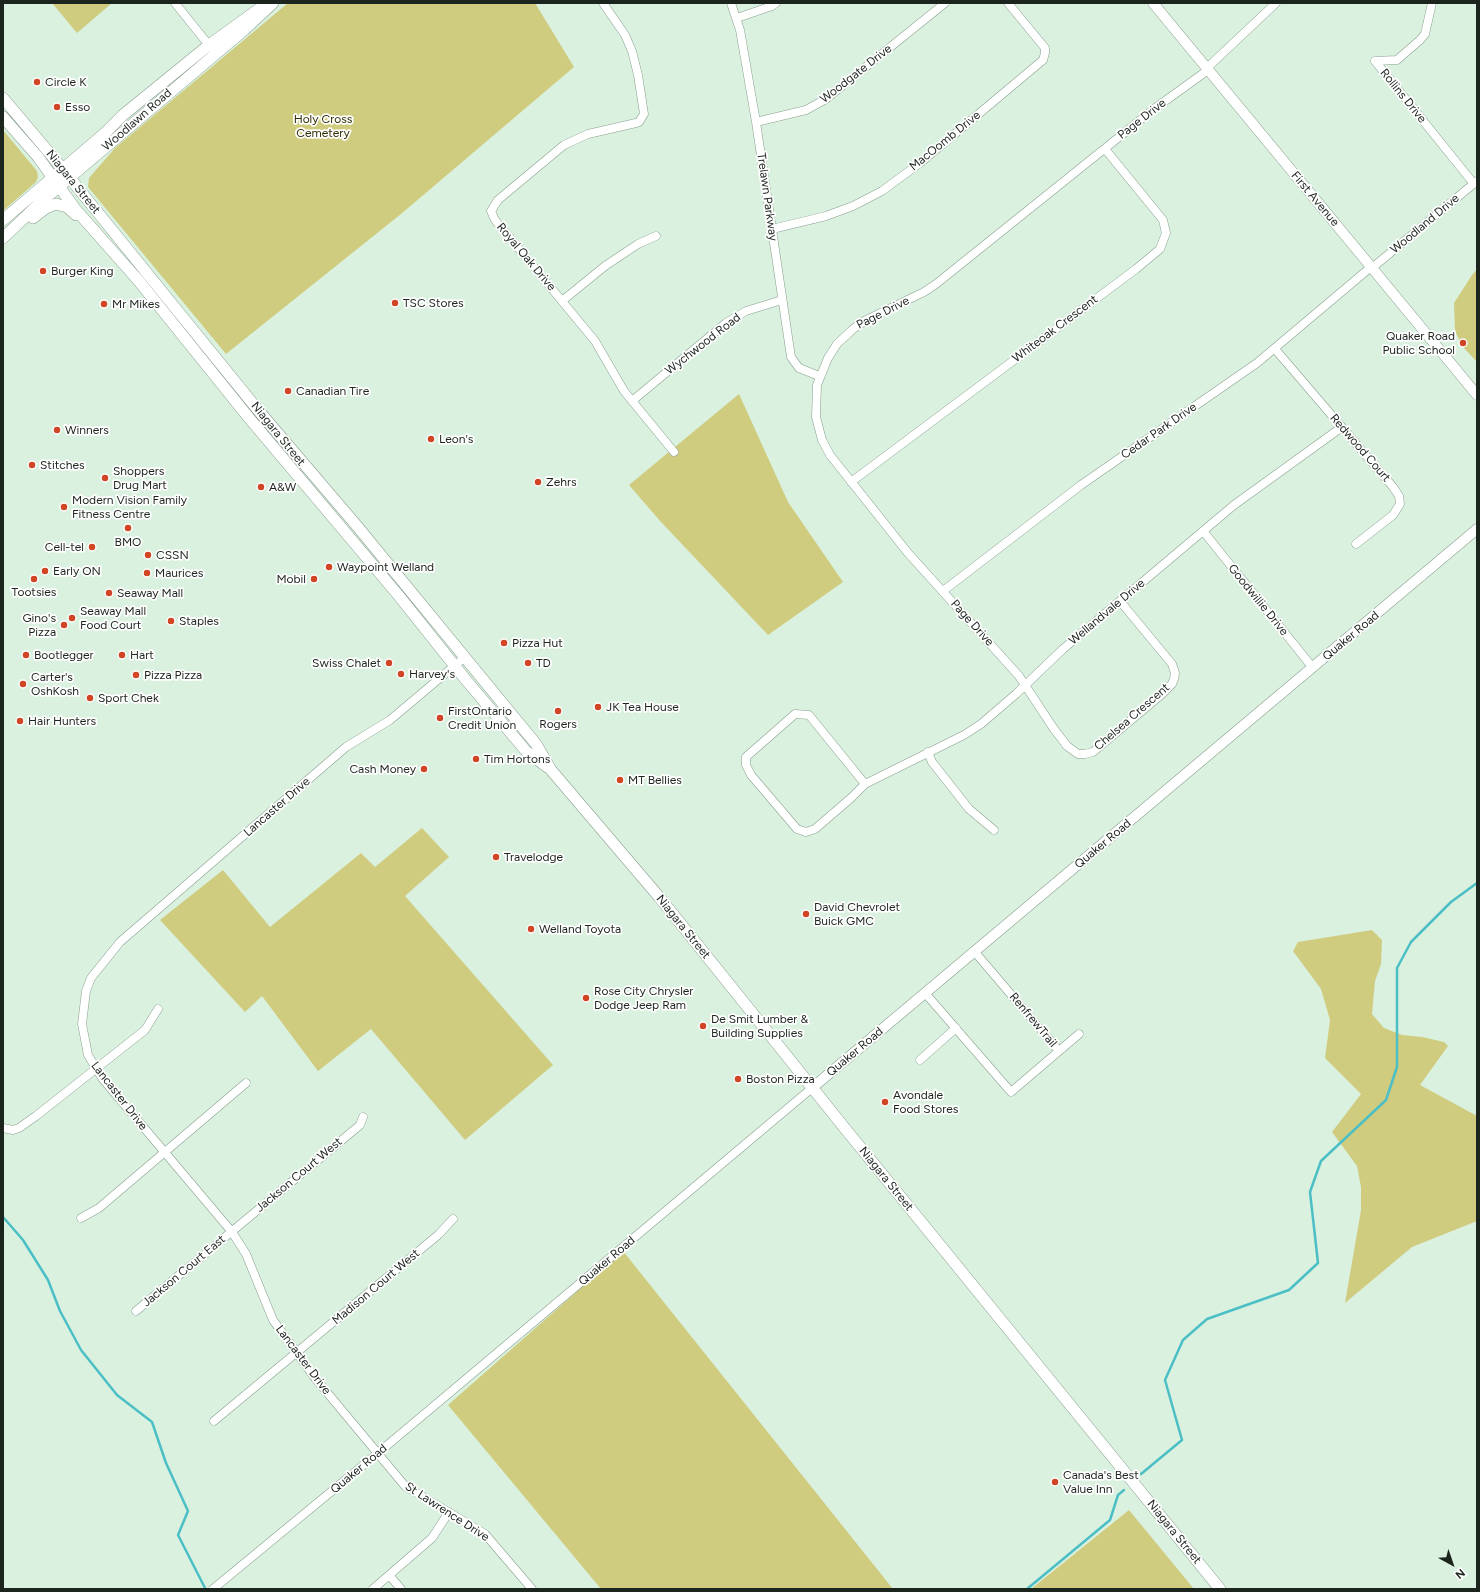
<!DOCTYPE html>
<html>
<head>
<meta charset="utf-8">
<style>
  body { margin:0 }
  #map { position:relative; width:1480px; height:1592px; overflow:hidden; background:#daf1df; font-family:Figtree,sans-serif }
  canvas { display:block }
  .frame { position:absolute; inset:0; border:4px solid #1c241e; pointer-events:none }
  .north { position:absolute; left:1432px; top:1544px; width:40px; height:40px; -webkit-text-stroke:3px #fff; paint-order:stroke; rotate:140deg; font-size:11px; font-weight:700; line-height:16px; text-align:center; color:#1c241e }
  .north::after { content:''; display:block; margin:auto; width:14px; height:18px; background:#1c241e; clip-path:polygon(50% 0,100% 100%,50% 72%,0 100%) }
</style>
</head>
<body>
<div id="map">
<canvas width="1480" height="1592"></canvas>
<div class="frame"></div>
<div class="north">N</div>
</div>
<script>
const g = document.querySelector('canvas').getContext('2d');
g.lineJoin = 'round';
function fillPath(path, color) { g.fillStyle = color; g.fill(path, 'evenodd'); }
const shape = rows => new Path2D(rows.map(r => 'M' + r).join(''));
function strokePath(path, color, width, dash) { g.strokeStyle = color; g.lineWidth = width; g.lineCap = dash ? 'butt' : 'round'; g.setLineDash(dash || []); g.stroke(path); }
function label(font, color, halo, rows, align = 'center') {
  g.font = font + ' Figtree,sans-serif'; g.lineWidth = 3.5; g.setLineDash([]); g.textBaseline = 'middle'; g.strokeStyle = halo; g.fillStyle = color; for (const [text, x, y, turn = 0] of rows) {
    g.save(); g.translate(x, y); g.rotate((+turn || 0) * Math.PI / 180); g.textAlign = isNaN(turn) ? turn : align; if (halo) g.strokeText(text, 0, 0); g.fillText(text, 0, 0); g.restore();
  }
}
fillPath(shape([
  [52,3,112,3,77,33],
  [288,3,535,3,574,67,401,214,226,354,88,187,89,178,115,148],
  [3,130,37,171,38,177,36,182,3,211],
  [1477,269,1477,362,1463,347,1455,331,1454,303,1472,275],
  [739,394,788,502,843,582,768,635,661,522,629,485],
  [422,828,449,857,405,896,553,1065,465,1140,371,1029,318,1071,262,996,245,1012,160,920,223,870,270,927,361,853,375,867],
  [1372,930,1382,940,1381,964,1375,981,1372,1014,1384,1028,1402,1035,1422,1037,1444,1042,1448,1046,1420,1085,1477,1116,1477,1221,1412,1247,1345,1303,1361,1210,1361,1187,1357,1166,1332,1132,1361,1094,1325,1058,1330,1020,1321,989,1293,951,1298,942],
  [623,1251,893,1589,601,1589,448,1405],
  [1129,1510,1194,1589,1031,1589]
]), '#d0cc7f');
strokePath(shape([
  [3,1217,23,1240,48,1280,60,1311,81,1350,117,1395,152,1422,166,1463,188,1511,178,1535,205,1588],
  [1141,1474,1182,1440,1165,1380,1183,1340,1207,1319,1289,1290,1318,1263,1310,1192,1321,1161,1386,1100,1397,1067,1397,968,1411,942,1451,902,1477,883],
  [1027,1589,1110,1520,1118,1495,1124,1490]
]), '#4bbfc5', 2.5);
const minor = shape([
  [175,3,212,49],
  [603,3,625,35,632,51,638,75,644,114,639,122,636,123,588,134,564,145,498,200,491,211,495,220,595,341,624,391,674,452],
  [731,3,740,30,756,122,791,357,799,368,819,376],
  [737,18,772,6,776,3],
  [1375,61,1474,184],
  [1375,61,1397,60,1420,40,1425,34,1432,3],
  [1207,68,1276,3],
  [756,122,806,110,826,99,945,3],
  [772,229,826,216,853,206,882,191,920,163,1043,60,1045,53,1045,48,1008,3],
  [1372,268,1477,181],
  [562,301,605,266,638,244,656,236],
  [1275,349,1393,487,1399,496,1400,504,1393,515,1356,544],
  [632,401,726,323,746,311,782,300],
  [851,482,1136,269,1160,249,1166,233,1163,220,1105,149],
  [1203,531,1313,668],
  [943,591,1081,485,1257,363,1371,267],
  [1120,601,1172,664,1175,673,1174,679,1172,684,1162,694,1093,752,1085,754,1078,754,1067,746,1054,729,1019,676,908,553,830,455,822,440,816,417,817,385,828,358,837,344,853,329,866,320,924,292,936,284,1154,109,1208,70],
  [465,657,390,720,346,747,120,942,91,978,86,991,82,1024,88,1055,102,1078,232,1232,246,1254,273,1320,315,1378,405,1486,485,1534,532,1589],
  [928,752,932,762,969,809,994,830],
  [865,784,809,715,795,714,746,757,746,765,751,775,797,829,806,832,815,829,851,798,865,784,964,735,981,724,1016,694,1063,649,1234,505,1342,427],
  [925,993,1011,1092,1059,1051,974,951],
  [1059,1051,1079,1034],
  [920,1060,956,1028],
  [3,1128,13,1130,19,1128,36,1116,145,1030,158,1009],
  [81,1218,99,1208,246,1083],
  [136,1311,360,1125,363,1117],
  [214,1421,438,1235,453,1219],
  [389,1575,401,1589],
  [213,1589,378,1453,812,1088],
  [373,1589,432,1538,449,1512]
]);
const tertiary = shape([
  [1153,3,1477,395],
  [812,1088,1477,529]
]);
const secondary = shape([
  [3,98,52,156,258,410,357,526,536,744,551,770,660,898,843,1126,1220,1589],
  [3,117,38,157,76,210,138,280,249,418,399,596,466,680,526,751,547,767],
  [33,218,46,208,56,204,67,207,76,215],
  [3,220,105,133,123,115,209,45,263,6],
  [3,238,42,201,244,30,273,3]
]);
strokePath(minor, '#899f8e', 9);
strokePath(tertiary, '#899f8e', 11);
strokePath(secondary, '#899f8e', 12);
strokePath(minor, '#fff', 8);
strokePath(tertiary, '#fff', 10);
strokePath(secondary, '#fff', 11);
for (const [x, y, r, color] of [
  [37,82,4,"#d04625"],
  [57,107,4,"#d04625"],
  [43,271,4,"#d04625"],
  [395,303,4,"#d04625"],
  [104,304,4,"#d04625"],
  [1463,343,4,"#d04625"],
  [288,391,4,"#d04625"],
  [57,430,4,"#d04625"],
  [431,439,4,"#d04625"],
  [32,465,4,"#d04625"],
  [105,478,4,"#d04625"],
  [538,482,4,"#d04625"],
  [261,487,4,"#d04625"],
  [64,507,4,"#d04625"],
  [128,528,4,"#d04625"],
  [92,547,4,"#d04625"],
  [148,555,4,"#d04625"],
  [329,567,4,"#d04625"],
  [45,571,4,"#d04625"],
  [147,573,4,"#d04625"],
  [34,579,4,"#d04625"],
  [314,579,4,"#d04625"],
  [109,593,4,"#d04625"],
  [72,618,4,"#d04625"],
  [171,621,4,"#d04625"],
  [64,625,4,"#d04625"],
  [504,643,4,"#d04625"],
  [26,655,4,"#d04625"],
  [122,655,4,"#d04625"],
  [389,663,4,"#d04625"],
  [528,663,4,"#d04625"],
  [401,674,4,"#d04625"],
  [136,675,4,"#d04625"],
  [23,684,4,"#d04625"],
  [90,698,4,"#d04625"],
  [598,707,4,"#d04625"],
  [558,711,4,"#d04625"],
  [440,718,4,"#d04625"],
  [20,721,4,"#d04625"],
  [476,759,4,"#d04625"],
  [424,769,4,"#d04625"],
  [620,780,4,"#d04625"],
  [496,857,4,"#d04625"],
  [806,914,4,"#d04625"],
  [531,929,4,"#d04625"],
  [586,998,4,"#d04625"],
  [703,1026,4,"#d04625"],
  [738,1079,4,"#d04625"],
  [885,1102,4,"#d04625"],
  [1055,1482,4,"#d04625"]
]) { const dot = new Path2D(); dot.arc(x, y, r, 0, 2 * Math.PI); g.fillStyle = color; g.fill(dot); strokePath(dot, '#fff', 1.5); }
label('12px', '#1c241e', '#fff', [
  ["Woodgate Drive",856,74,-38],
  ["Rollins Drive",1403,96,51],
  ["Page Drive",1142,119,-38],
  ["Woodlawn Road",137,120,-41],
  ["MacOomb Drive",945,141,-39],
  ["Niagara Street",73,182,51],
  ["Trelawn Parkway",767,197,82],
  ["First Avenue",1315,199,50],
  ["Woodland Drive",1425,224,-40],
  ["Royal Oak Drive",526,257,50],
  ["Page Drive",883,313,-27],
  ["Whiteoak Crescent",1055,329,-37],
  ["Wychwood Road",703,344,-38],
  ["Cedar Park Drive",1159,431,-35],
  ["Niagara Street",278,434,51],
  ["Redwood Court",1360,448,49],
  ["Goodwillie Drive",1258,600,51],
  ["Wellandvale Drive",1107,612,-40],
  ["Page Drive",972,623,48],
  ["Quaker Road",1351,636,-40],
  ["Chelsea Crescent",1132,717,-41],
  ["Lancaster Drive",277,807,-41],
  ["Quaker Road",1103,844,-40],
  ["Niagara Street",683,927,51],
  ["RenfrewTrail",1033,1020,50],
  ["Quaker Road",855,1052,-40],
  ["Lancaster Drive",119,1096,52],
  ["Jackson Court West",299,1175,-40],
  ["Niagara Street",886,1179,51],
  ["Quaker Road",607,1261,-40],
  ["Jackson Court East",184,1271,-40],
  ["Madison Court West",376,1287,-40],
  ["Lancaster Drive",303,1360,53],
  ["Quaker Road",359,1469,-40],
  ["St Lawrence Drive",447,1512,33],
  ["Niagara Street",1174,1532,51]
]);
label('12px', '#1c241e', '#fff', [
  ["Circle K",45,82],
  ["Esso",65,107],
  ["Burger King",51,271],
  ["TSC Stores",403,303],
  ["Mr Mikes",112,304],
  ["Quaker Road",1455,336,"right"],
  ["Public School",1455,350,"right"],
  ["Canadian Tire",296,391],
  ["Winners",65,430],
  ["Leon's",439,439],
  ["Stitches",40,465],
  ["Shoppers",113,471],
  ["Drug Mart",113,485],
  ["Zehrs",546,482],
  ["A&W",269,487],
  ["Modern Vision Family",72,500],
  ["Fitness Centre",72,514],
  ["BMO",128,542,"center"],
  ["Cell-tel",84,547,"right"],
  ["CSSN",156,555],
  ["Waypoint Welland",337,567],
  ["Early ON",53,571],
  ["Maurices",155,573],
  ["Mobil",306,579,"right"],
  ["Tootsies",34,592,"center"],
  ["Seaway Mall",117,593],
  ["Seaway Mall",80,611],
  ["Food Court",80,625],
  ["Gino's",56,618,"right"],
  ["Pizza",56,632,"right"],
  ["Staples",179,621],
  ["Pizza Hut",512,643],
  ["Bootlegger",34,655],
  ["Hart",130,655],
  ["Swiss Chalet",381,663,"right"],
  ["TD",536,663],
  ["Harvey's",409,674],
  ["Pizza Pizza",144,675],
  ["Carter's",31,677],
  ["OshKosh",31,691],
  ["Sport Chek",98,698],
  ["JK Tea House",606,707],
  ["FirstOntario",448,711],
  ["Credit Union",448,725],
  ["Hair Hunters",28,721],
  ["Rogers",558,724,"center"],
  ["Tim Hortons",484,759],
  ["Cash Money",416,769,"right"],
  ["MT Bellies",628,780],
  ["Travelodge",504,857],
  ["David Chevrolet",814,907],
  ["Buick GMC",814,921],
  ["Welland Toyota",539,929],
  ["Rose City Chrysler",594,991],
  ["Dodge Jeep Ram",594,1005],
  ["De Smit Lumber &",711,1019],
  ["Building Supplies",711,1033],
  ["Boston Pizza",746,1079],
  ["Avondale",893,1095],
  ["Food Stores",893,1109],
  ["Canada's Best",1063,1475],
  ["Value Inn",1063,1489]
], 'left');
label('12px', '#312d00', '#fff', [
  ["Holy Cross",323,119],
  ["Cemetery",323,133]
]);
</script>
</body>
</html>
